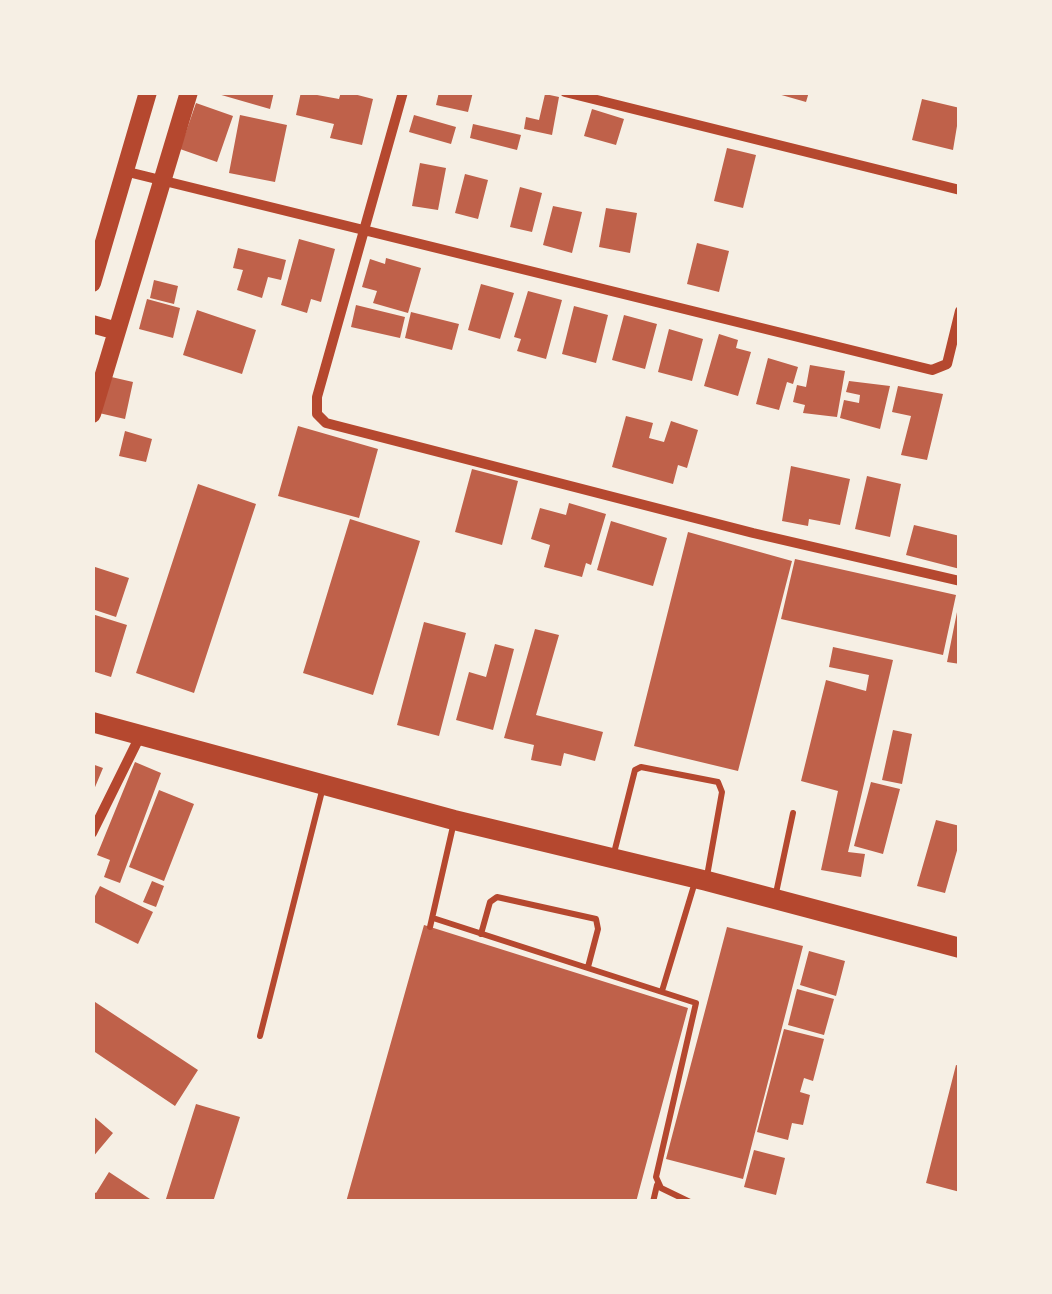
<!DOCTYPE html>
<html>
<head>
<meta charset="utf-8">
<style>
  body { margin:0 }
  #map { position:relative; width:1052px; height:1294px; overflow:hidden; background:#f6efe4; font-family:Ubuntu,sans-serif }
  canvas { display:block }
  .frame { position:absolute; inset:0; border:95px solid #f6efe4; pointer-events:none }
</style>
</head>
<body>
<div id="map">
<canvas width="1052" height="1294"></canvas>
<div class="frame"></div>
</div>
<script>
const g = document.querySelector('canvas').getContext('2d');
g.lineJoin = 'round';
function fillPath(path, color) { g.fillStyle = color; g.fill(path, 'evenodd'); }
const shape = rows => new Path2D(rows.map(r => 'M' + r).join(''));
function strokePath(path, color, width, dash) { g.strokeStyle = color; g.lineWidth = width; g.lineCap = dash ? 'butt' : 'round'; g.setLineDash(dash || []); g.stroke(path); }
fillPath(shape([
  [211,92,274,92,270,109],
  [301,92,339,99,341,92,346,92,373,99,362,145,330,138,334,124,296,115],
  [439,92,473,92,468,112,436,105],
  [771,92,809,92,806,102],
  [545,94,559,97,552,135,524,129,526,117,539,120],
  [922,99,960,108,953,150,912,140],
  [196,103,233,116,217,162,180,149],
  [592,109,624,119,616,145,584,136],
  [240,115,287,125,275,182,229,173],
  [414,115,456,127,451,144,409,132],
  [473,124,521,135,517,150,470,138],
  [727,148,756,155,743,208,714,201],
  [420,163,446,168,438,210,412,206],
  [465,174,488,180,478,219,455,213],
  [520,187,542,193,532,232,510,227],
  [553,206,582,212,572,253,543,245],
  [606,208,637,213,630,253,599,247],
  [299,239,335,249,321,302,311,299,307,313,281,305],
  [697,243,729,251,719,292,687,284],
  [238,248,286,260,281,280,268,277,262,298,237,290,243,270,233,268],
  [386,258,421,268,408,313,373,303,377,291,362,287,370,259,385,264],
  [154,280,178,286,174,304,150,298],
  [481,284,514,293,500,339,468,330],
  [528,291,562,300,546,359,517,351,521,339,514,337],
  [147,299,180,308,173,338,139,329],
  [356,305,405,317,400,338,351,327],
  [574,306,608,315,596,363,562,354],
  [197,310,256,330,242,374,183,355],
  [411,312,459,324,452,350,405,338],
  [624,315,657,324,645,369,612,360],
  [669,329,703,339,692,381,658,372],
  [719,334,738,340,736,348,751,352,738,396,704,386],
  [768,358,798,367,793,384,787,382,779,410,756,404],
  [810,365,845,371,837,417,803,413,805,405,793,402,797,385,806,387],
  [107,376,133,382,125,419,99,413],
  [849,381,890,386,880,429,840,418,844,400,859,403,860,395,846,392],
  [898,386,943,394,927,460,901,455,911,416,892,412],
  [626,416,653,423,649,438,664,442,671,421,698,430,687,468,678,465,673,484,612,467],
  [298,426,378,449,359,518,278,496],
  [125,431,152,439,146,462,119,456],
  [791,466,850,479,840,525,809,519,808,526,782,521],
  [472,469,518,481,502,545,455,532],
  [867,476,901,484,890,537,855,529],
  [198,484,256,504,194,693,136,673],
  [569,503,606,514,591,565,586,563,582,577,544,567,550,545,531,539,540,508,566,515],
  [350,519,420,541,373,695,303,673],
  [611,521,667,538,653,586,597,570],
  [914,525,960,536,960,569,906,555],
  [688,532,792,561,738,771,634,746],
  [795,559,956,595,943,655,781,619],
  [92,566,129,578,116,617,92,609],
  [958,607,960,608,960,664,947,662],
  [92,614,127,625,111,677,92,671],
  [424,622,466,633,439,736,397,725],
  [535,629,559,635,536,715,603,732,595,761,564,753,561,766,531,760,534,745,504,738],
  [495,644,514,649,493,730,456,720,469,672,486,677],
  [833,647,893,660,848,852,865,854,861,877,821,870,838,791,801,781,826,680,866,691,869,675,829,667],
  [893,730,912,734,902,784,882,780],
  [135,762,161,773,120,883,104,877,110,860,97,855],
  [92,764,103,768,93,792,92,792],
  [871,782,900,789,883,854,854,846],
  [159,790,194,804,164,881,129,867],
  [936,820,960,826,960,840,945,893,917,886],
  [152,881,164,886,156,907,143,902],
  [100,886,153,912,138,944,92,921,92,902],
  [424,925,688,1008,636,1202,346,1202],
  [727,927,803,946,743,1179,666,1159],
  [809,951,845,961,836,996,800,985],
  [797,989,834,999,824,1035,788,1025],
  [92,1000,198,1070,175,1106,92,1050],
  [784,1029,824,1039,813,1081,804,1078,800,1092,810,1095,803,1125,792,1123,788,1140,757,1132],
  [956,1065,960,1066,960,1192,926,1183],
  [196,1104,240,1117,213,1202,165,1202],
  [92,1115,113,1133,92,1158],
  [754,1150,785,1158,776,1195,744,1187],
  [109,1172,150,1199,149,1202,92,1202,92,1191,96,1193]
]), '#bf614a');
strokePath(shape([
  [614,853,635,770,641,767,718,782,722,792,707,876],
  [776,893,793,813],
  [433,918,696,1003,656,1177,661,1188,690,1202],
  [430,927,454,822],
  [481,934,490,902,497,897,596,919,598,929,588,967],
  [662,991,695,882],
  [260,1036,322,791],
  [653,1202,657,1185]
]), '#b5482f', 6);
strokePath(shape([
  [403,92,317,397,317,414,326,423,753,533,960,581],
  [565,92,960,190],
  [124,171,932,370,947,364,960,311],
  [92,833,140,736]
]), '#b5482f', 10);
strokePath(shape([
  [92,283,148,92],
  [92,324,117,331],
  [92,414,189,92]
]), '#b5482f', 18);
strokePath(shape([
  [92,722,454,820,707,881,960,948]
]), '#b5482f', 20);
</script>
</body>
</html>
